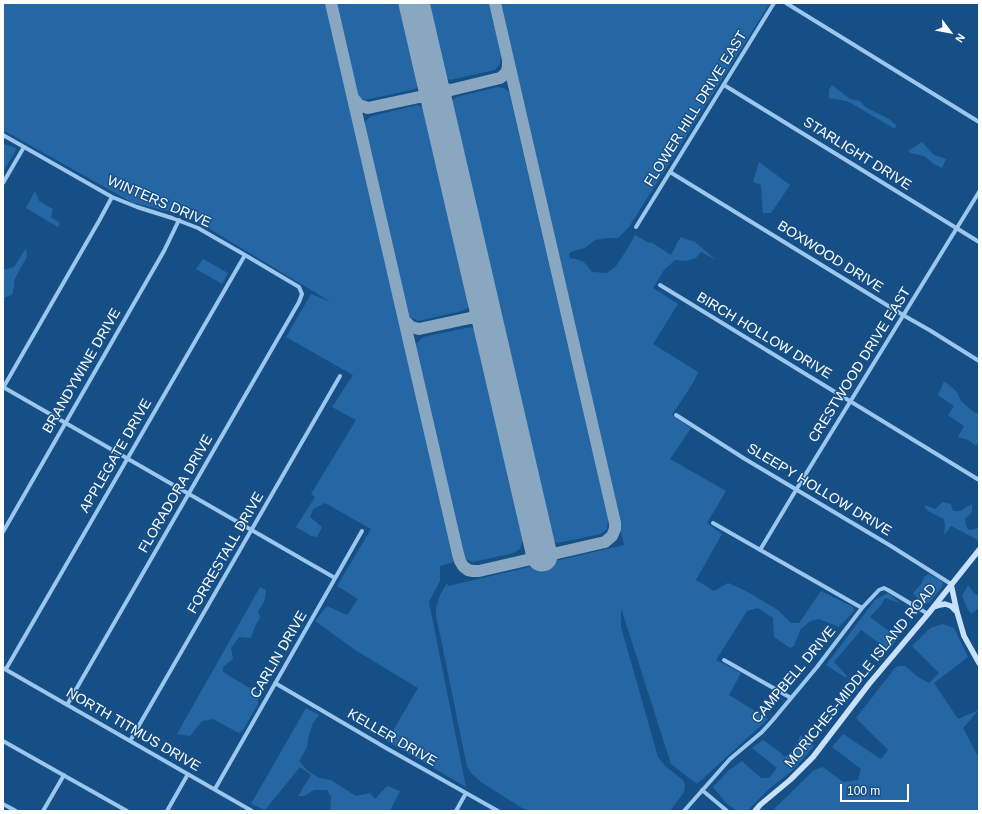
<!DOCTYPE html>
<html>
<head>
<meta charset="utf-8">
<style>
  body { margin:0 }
  #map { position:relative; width:982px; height:814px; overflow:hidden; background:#164f86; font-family:Helvetica,sans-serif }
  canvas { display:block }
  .frame { position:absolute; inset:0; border:4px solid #fff; pointer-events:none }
  .north { position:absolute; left:930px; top:12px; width:40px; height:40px; -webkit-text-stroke:3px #164f86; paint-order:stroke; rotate:122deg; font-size:11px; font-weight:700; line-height:16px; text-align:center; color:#fff }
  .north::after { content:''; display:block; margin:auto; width:14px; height:18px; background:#fff; clip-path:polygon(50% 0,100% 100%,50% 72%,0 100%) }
  .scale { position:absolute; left:840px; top:784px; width:69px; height:18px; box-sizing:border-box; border:2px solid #fff; border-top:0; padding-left:5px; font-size:12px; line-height:14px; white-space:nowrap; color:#fff; -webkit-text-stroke:3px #164f86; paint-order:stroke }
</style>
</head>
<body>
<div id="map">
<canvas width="982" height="814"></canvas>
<div class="frame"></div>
<div class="north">N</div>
<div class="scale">100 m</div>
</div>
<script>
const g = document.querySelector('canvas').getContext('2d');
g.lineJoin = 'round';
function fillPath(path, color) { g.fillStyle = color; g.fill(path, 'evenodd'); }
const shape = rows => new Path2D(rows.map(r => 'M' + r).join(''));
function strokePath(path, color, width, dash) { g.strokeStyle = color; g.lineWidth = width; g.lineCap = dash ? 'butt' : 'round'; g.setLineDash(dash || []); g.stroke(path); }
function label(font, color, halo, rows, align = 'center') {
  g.font = font + ' Helvetica,sans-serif'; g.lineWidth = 3; g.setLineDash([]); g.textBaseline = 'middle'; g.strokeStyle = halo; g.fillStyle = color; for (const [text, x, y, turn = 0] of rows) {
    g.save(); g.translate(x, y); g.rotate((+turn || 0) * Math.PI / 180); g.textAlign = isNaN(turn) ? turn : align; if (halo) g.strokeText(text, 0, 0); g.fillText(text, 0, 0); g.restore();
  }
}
fillPath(shape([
  [3,3,326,3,454,557,453,562,451,563,440,566,440,581,429,602,466,787,387,741,418,688,355,650,315,621,327,606,347,615,358,599,337,586,371,529,325,503,313,509,310,517,322,527,317,537,311,536,296,527,315,497,311,494,356,420,332,407,353,375,286,337,311,294,331,302,188,216,133,203,3,130],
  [335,3,402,3,420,77,418,86,415,89,366,100,360,98,356,93],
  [424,3,489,3,501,54,500,64,495,70,450,80,444,77,440,70],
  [499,3,770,3,629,227,618,238,608,238,595,240,585,248,573,251,569,254,570,258,576,259,584,262,592,272,607,273,616,266,626,251,635,235,649,243,651,242,671,255,675,248,677,243,681,237,686,239,695,242,716,260,701,252,696,258,686,261,675,260,664,270,653,288,678,304,653,344,698,372,693,383,672,415,691,428,670,459,726,491,707,523,722,534,696,580,714,591,728,583,746,591,778,610,791,623,799,623,821,591,853,607,854,611,839,627,819,619,810,621,800,630,794,646,790,648,774,637,773,618,758,608,747,611,716,660,741,673,729,695,768,719,697,784,671,764,621,608,621,627,658,757,665,766,683,780,685,785,684,792,670,811,532,811,522,808,481,782,472,774,467,767,436,615,436,608,440,595,447,583,448,586,624,545,558,263,560,262,559,257,557,255],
  [832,85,850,99,860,101,865,107,889,119,896,125,895,129,849,102,841,100,829,98,829,90],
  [498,87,504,88,509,92,608,519,607,529,601,534,557,543,549,538,545,530,449,112,450,103,456,97],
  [417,105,423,107,428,113,471,298,469,307,462,311,418,321,410,317,406,312,364,128,366,120,372,116],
  [922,142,934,155,946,159,942,168,934,164,924,156,910,153,908,151],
  [4,144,16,148,15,152,3,171,3,145],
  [759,162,790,185,771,213,763,213,761,185,753,182],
  [35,191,39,201,53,209,51,217,60,223,58,227,26,208],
  [26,248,27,257,21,267,14,281,14,287,12,295,3,298,3,270,14,267],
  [203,259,228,273,222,284,196,269],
  [471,327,476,329,479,335,526,532,523,541,520,549,514,553,473,562,467,560,462,555,415,350,417,343,423,337],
  [944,381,957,392,961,401,975,413,979,413,979,442,976,446,968,440,958,437,964,426,948,415,954,406,938,395],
  [943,502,951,504,953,511,960,511,972,504,972,512,965,519,966,526,969,530,979,528,979,538,978,540,951,526,944,535,945,525,944,519,928,511,924,505,935,509],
  [929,574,943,582,942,587,929,603,926,603,916,597,913,593,922,583,924,577],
  [968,585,975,594,979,596,979,608,971,614,967,608,962,596],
  [260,587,266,590,264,602,258,611,260,618,255,626,251,638,239,637,231,648,233,659,223,667,223,672,258,693,258,704,243,730,239,733,213,719,202,721,190,736,177,734],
  [888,593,900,603,885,598,882,604,870,617,898,638,891,646,886,648,861,630,834,662,847,676,846,678,826,665,875,600],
  [943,624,954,628,968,657,934,683,958,719,979,710,963,728,979,758,979,811,772,811,814,770,823,767,843,782,858,780,861,769,832,747,843,734,881,759,888,750,856,718,895,668,898,666,905,666,918,677,929,683,939,673,912,646,930,628],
  [306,708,319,715,313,723,309,734,307,747,299,761,307,770,319,778,331,780,356,796,370,793,375,799,387,786,400,791,390,811,371,811,370,810,358,811,331,811,330,810,331,796,327,790,314,790,304,796,298,796,311,775,300,767,265,810,251,804],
  [800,735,814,746,793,770,769,789,748,810,736,810,726,803,713,787,729,770,742,761,761,778,769,778,777,768,752,748,763,740,777,750,785,757,791,752,798,742]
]), '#2567a4');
strokePath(shape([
  [331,3,458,554,460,561,463,566,468,570,473,571,479,571,605,542,612,536,615,529,615,523,495,3],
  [431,78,439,87,444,89,451,90,500,78,504,75,507,71,508,66,508,62],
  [353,98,359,105,368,108,419,97,424,97,431,100,438,107],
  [470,318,475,318,483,321,489,330],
  [404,320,411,327,419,329,470,318,476,315,480,310,483,300]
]), '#8aa7c2', 12);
strokePath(shape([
  [414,3,542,556]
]), '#8aa7c2', 31);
strokePath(shape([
  [786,3,979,122],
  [724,85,979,242],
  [3,135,112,197,137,207,172,218,198,228,245,255,299,287,302,294,299,302,67,705],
  [670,172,903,315,931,331,979,361],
  [3,183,24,147],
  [636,227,774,3],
  [660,285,979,480],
  [3,387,335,578],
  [3,388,99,221,112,197],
  [676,415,745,459,891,546,951,584],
  [713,523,862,608],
  [3,532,164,251,179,220],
  [760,550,799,485,979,192],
  [724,660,791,698],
  [3,668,252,811],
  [6,669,245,255],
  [275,683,386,748,498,811],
  [3,741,127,811],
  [130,741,340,376],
  [215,789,362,531],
  [702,790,727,811],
  [3,804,16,811],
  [43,811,64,775],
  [167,811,188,774],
  [456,811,466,793],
  [684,811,730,759,762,732,772,721,817,667,862,608,879,590,884,588,888,590,928,614]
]), '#9bc6ee', 4);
strokePath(shape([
  [951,584,957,612,964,636,979,663],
  [934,607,940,605,945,604,951,606,956,611],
  [755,811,760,805,790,780,813,757,869,684,928,614,979,550]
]), '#c8e1fa', 5.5);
label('14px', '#fff', '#164f86', [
  ["FLOWER HILL DRIVE EAST",696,109,-58],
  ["STARLIGHT DRIVE",857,154,32],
  ["WINTERS DRIVE",159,202,23],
  ["BOXWOOD DRIVE",830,257,32],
  ["BIRCH HOLLOW DRIVE",764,336,31],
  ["CRESTWOOD DRIVE EAST",860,365,-58],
  ["BRANDYWINE DRIVE",82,371,-60],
  ["APPLEGATE DRIVE",116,456,-60],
  ["SLEEPY HOLLOW DRIVE",819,490,31],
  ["FLORADORA DRIVE",176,494,-60],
  ["FORRESTALL DRIVE",226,553,-60],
  ["CARLIN DRIVE",279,655,-60],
  ["CAMPBELL DRIVE",794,675,-50],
  ["MORICHES-MIDDLE ISLAND ROAD",861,676,-51],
  ["NORTH TITMUS DRIVE",133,730,30],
  ["KELLER DRIVE",392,738,30]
]);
</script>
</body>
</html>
